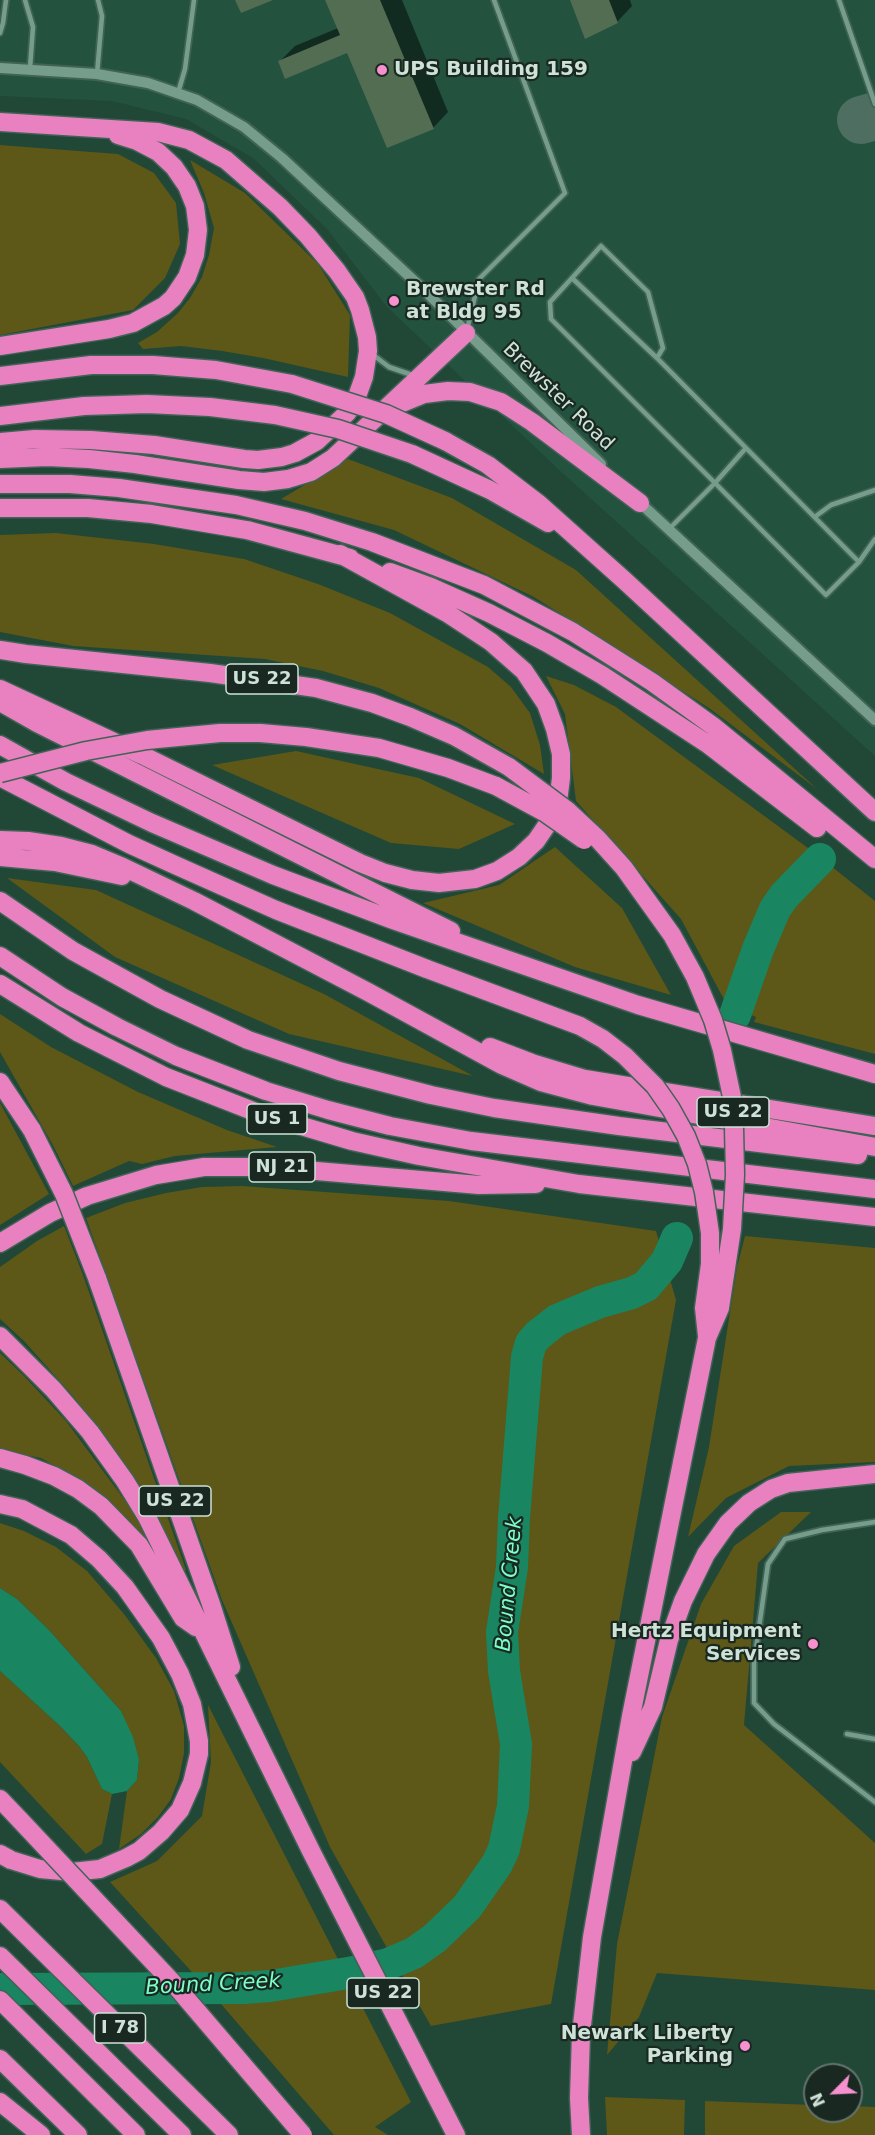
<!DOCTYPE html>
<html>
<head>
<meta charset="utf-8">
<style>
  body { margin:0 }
  #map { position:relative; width:875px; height:2135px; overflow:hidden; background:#214737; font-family:"DejaVu Sans",sans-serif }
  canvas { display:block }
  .north { position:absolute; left:803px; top:2063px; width:60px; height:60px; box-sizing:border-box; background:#192922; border:2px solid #61736b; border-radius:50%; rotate:246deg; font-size:16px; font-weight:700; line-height:24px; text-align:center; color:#cee2d8 }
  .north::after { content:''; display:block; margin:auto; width:21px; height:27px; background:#f790ce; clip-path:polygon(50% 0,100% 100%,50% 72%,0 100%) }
</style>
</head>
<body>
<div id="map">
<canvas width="875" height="2135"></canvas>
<div class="north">N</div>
</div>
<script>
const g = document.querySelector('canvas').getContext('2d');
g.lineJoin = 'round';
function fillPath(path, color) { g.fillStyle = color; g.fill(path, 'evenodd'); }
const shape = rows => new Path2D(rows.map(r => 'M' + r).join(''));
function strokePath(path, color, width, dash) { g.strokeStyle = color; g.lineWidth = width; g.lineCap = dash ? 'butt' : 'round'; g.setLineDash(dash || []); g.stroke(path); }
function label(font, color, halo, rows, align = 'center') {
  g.font = font + ' "DejaVu Sans",sans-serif'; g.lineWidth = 4.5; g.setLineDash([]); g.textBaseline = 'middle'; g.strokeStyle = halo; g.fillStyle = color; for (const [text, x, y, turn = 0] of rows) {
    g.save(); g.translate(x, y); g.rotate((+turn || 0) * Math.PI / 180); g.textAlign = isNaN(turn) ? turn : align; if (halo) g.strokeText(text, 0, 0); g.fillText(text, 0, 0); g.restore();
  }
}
fillPath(shape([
  [0,0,875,0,875,756,557,468,387,307,327,229,253,158,186,119,112,101,0,96]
]), '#23523f');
fillPath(shape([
  [0,145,118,154,154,173,176,203,180,244,165,278,133,310,0,335],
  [190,160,245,193,318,264,350,315,348,377,263,358,222,351,181,346,143,349,138,343,157,332,178,313,190,298,202,277,209,255,214,228,204,193],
  [348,459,452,498,576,570,817,789,709,708,534,597,394,530,281,499],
  [56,533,154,544,244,559,318,584,390,613,488,667,511,687,530,713,540,745,544,774,460,724,379,688,323,671,265,659,73,646,0,632,0,535],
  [546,676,574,685,616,707,812,851,875,901,875,1054,754,1022,756,1017,727,1005,681,919,576,801,565,714],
  [296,751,419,778,515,824,459,849,391,843,212,765],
  [555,847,622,908,671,995,575,967,423,903,499,885],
  [7,878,96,890,324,994,473,1076,289,1034,115,957],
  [0,1014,51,1047,138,1092,227,1130,277,1147,175,1156,142,1164,129,1161,73,1186,54,1147,0,1052],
  [0,1103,49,1194,0,1225],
  [242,1186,449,1201,656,1231,676,1300,551,2004,431,2026,330,1847,222,1600,86,1218,125,1203,166,1193,202,1187],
  [64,1226,83,1275,186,1570,183,1571,138,1485,117,1454,73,1396,24,1341,0,1319,0,1267,37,1241],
  [745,1236,875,1248,875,1462,789,1466,726,1498,688,1537,709,1447,737,1267],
  [0,1353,24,1376,66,1421,126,1502,149,1539,146,1541,128,1519,107,1500,85,1483,41,1458,0,1450],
  [781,1512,811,1512,758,1563,744,1725,875,1843,875,1990,657,1973,639,2017,607,2055,617,1944,662,1717,701,1604,734,1546],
  [0,1523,24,1531,56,1547,87,1571,124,1614,156,1658,174,1691,184,1726,184,1753,179,1778,171,1799,158,1817,141,1834,119,1849,127,1791,137,1780,139,1760,121,1711,49,1630,17,1599,0,1588],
  [0,1671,60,1726,79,1746,87,1757,102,1789,112,1794,102,1844,86,1854,0,1762],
  [208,1705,411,2102,375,2127,388,2135,334,2135,221,2004,110,1882,157,1861,202,1816,211,1762],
  [605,2097,685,2100,684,2135,607,2135],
  [705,2101,815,2105,815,2111,851,2111,851,2106,875,2107,875,2135,705,2135]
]), '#5d5718');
fillPath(shape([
  [0,1588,17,1599,49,1630,121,1711,133,1737,139,1760,137,1780,127,1791,112,1794,102,1789,87,1757,79,1746,60,1726,0,1671]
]), '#198661');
fillPath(shape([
  [327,0,402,0,448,112,433,128,348,51,280,61,295,46,338,28],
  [571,0,630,0,632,6,617,22]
]), '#0007');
strokePath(shape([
  [735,1015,758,949,775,909,784,896,820,859],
  [0,1989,244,1988,270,1986,348,1973,388,1964,414,1953,435,1938,467,1907,497,1864,504,1849,513,1806,516,1744,504,1671,502,1632,512,1567,514,1518,527,1357,531,1343,538,1335,557,1320,600,1302,632,1293,646,1286,667,1261,677,1238]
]), '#198661', 32);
strokePath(shape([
  [861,120,875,116]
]), '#4d6e60', 48);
fillPath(shape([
  [235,0,273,0,241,13],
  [325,0,380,0,434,129,387,148,347,53,285,79,278,61,340,35],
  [570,0,609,0,618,23,585,39]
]), '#536d52');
const service = shape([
  [25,0,33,27,30,68],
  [839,0,875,104],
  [0,33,3,23,6,0],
  [97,74,102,16,98,0],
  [178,93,185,69,194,0],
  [572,278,601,246,648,292,663,348,657,358],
  [467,330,479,279,565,193,494,0],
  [372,354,389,367,415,376],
  [816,516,831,505,875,490],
  [670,528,715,483,746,448,657,358,572,278,550,302,551,319,715,483,826,595,859,562,746,448],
  [859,562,875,539],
  [875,1522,822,1530,785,1539,768,1564,754,1663,754,1703,774,1724,875,1802],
  [847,1734,875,1739]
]);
const tertiary = shape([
  [0,68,97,74,148,83,197,100,244,127,282,158,424,290,601,464],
  [637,500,875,720]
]);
const motorway = shape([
  [0,122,158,132,189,140,226,160,280,207,308,236,337,271,355,297,360,310,367,337,368,351,364,377,355,402,347,413,317,441,295,453,282,457,258,460,244,459,154,445,91,440,35,439,0,442],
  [0,346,109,329,133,323,164,306,173,298,187,277,195,255,198,230,195,206,187,186,174,167,158,152,137,141,118,135],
  [0,376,91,365,153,365,216,370,292,384],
  [395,406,424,394,448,391,470,392,501,402,532,422,640,503],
  [0,416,84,406,147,404,210,407,275,415],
  [445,441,488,465,539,504,624,580,875,812],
  [412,454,490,490,548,523],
  [0,459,47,457,89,459,135,464,239,480,264,482,288,479,311,472,333,458,466,333],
  [0,484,70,484,119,488,236,505,305,521,372,542,484,585,573,632,652,682,713,726,875,859],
  [0,508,88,508,152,514,247,530,350,558],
  [390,572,431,587,489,613,547,643,602,675,709,745,817,828],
  [0,650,26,654,210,673,316,688,372,703,410,717,454,736,509,767],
  [0,689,142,755,360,863,385,873,412,880,439,883,475,879,497,871,519,857,536,841,549,822,558,802,561,778,561,754,555,729,546,704,524,671,491,642,447,613,340,554],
  [0,702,37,723,451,931],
  [260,733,306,737,379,748,448,768,496,786],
  [0,745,66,782,152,823,273,875,393,920,638,1005,875,1074],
  [0,777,129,844,175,865,276,910,427,969],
  [0,840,28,841,61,846,92,854,123,867,194,901,368,992,502,1065,541,1082,593,1096,875,1147],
  [0,857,55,862,122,876],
  [0,901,73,951,160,999,248,1040,339,1071,431,1095,494,1108,619,1126,858,1155],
  [0,956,62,997,117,1027,176,1056,266,1091,328,1110,390,1126,471,1141,875,1189],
  [0,984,79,1033,166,1077,258,1113,352,1141,419,1156,579,1184,875,1217],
  [490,1047,532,1063,585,1079,875,1126],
  [0,1082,32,1130],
  [0,1243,50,1213,87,1196,156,1175,204,1167,270,1167,479,1185,536,1184],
  [97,1278,211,1604,231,1667],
  [0,1336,53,1389,90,1432,125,1481,147,1517,311,1851,456,2135],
  [0,1458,25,1465,54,1476,78,1489,101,1506,139,1545,183,1618,196,1627],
  [0,1504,22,1509,71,1535,99,1559,125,1587,161,1638,180,1674,192,1704,199,1741,199,1754,192,1783,180,1810,161,1832,139,1851,126,1858,100,1869,72,1872,40,1869,11,1860,0,1854],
  [632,1752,653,1707,669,1640,683,1601,706,1554,728,1523,749,1503,771,1489,788,1483,875,1474],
  [0,1799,20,1820],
  [0,1909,229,2135],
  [0,1956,182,2135],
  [0,2000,136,2135],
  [0,2059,78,2135],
  [0,2102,41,2135],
  [581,2135,579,2098,581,2034,592,1937,631,1716,707,1338]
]);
strokePath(service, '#416356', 8);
strokePath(tertiary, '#416356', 14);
strokePath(motorway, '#416356', 21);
strokePath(service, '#769d8b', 4.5);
strokePath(tertiary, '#769d8b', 10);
strokePath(motorway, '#e980c0', 18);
const motorwayBridge = shape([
  [292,384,386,414,445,441],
  [275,415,338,429,412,454],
  [509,767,568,811,597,838,624,868,672,935,695,977,713,1020,722,1050,732,1097,734,1127,735,1175,732,1229,720,1308,707,1338],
  [0,773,86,751,147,740,220,733,260,733],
  [496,786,544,812,584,840],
  [427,969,580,1026,603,1039,625,1056,655,1086,671,1109,686,1136,697,1164,704,1192,710,1233,710,1264,704,1308,707,1336],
  [32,1130,64,1194,97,1278],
  [20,1820,174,1984,303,2135]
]);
strokePath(motorwayBridge, '#416356', 21, []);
strokePath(motorwayBridge, '#e980c0', 18);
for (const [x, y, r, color] of [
  [382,70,6,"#f790ce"],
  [394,301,6,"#f790ce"],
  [813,1644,6,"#f790ce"],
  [745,2046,6,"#f790ce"]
]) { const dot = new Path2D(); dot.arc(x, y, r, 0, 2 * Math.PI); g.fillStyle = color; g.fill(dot); strokePath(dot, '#192922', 2); }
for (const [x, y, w] of [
  [262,679,72],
  [733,1112,72],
  [277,1119,60],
  [282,1167,66],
  [175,1501,72],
  [383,1993,72],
  [120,2028,51]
]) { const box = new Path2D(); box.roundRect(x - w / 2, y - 15, w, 30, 4.5); g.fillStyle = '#192922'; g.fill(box); strokePath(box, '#cee2d8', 1.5); }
label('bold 18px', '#cee2d8', null, [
  ["US 22",262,679],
  ["US 22",733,1112],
  ["US 1",277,1119],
  ["NJ 21",282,1167],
  ["US 22",175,1501],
  ["US 22",383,1993],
  ["I 78",120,2028]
]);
label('bold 20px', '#cee2d8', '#192922', [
  ["UPS Building 159",394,70],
  ["Brewster Rd",406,290],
  ["at Bldg 95",406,313],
  ["Hertz Equipment",801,1632,"right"],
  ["Services",801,1655,"right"],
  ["Newark Liberty",733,2034,"right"],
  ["Parking",733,2057,"right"]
], 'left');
label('20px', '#cee2d8', '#192922', [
  ["Brewster Road",558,397,44]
]);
label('italic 21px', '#7cffc9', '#192922', [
  ["Bound Creek",510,1584,-85],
  ["Bound Creek",213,1985,-3]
]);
</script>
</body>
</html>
